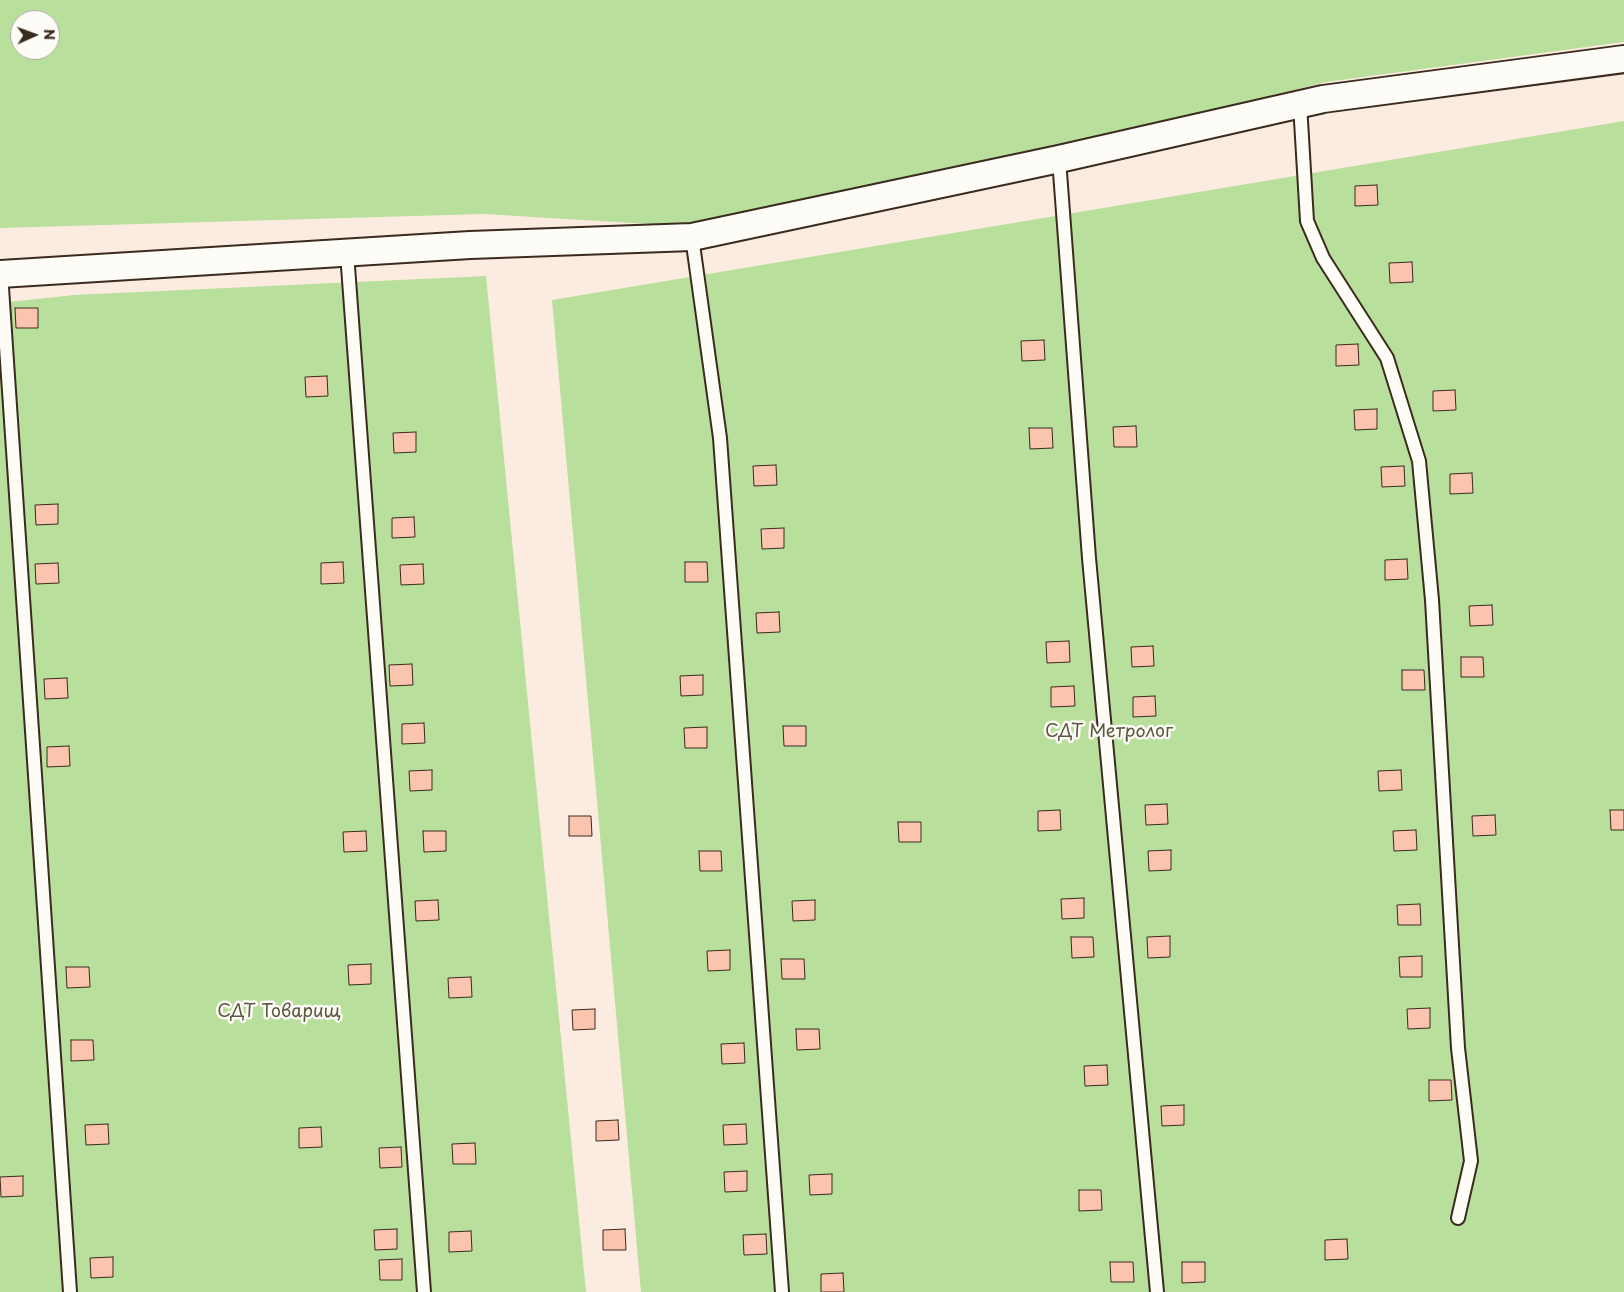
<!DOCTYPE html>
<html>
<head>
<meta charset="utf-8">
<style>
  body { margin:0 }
  #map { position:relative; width:1624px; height:1292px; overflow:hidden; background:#fcebe1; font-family:"Playpen Sans",sans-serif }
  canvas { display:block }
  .north { position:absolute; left:10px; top:10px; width:50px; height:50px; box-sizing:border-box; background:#fdfcf7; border:1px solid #afa8a0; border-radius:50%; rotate:88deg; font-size:14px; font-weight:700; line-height:20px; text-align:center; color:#3b2a1e }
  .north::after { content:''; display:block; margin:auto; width:18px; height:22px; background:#3b2a1e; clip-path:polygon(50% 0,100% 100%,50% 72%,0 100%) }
</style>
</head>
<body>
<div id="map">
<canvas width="1624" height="1292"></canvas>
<div class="north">N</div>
</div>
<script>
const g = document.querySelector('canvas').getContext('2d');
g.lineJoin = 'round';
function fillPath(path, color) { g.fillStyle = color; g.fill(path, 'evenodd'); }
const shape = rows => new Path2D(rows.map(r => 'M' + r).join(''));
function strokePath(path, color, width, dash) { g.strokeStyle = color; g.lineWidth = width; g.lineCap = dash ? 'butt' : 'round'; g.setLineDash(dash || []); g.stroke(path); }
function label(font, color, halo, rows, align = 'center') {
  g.font = font + ' "Playpen Sans",sans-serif'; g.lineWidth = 5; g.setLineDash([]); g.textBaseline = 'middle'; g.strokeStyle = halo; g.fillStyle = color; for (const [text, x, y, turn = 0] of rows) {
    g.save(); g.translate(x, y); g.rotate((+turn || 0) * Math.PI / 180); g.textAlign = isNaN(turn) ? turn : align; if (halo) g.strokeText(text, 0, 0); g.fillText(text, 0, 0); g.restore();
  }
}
fillPath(shape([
  [0,0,1624,0,1624,42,1326,82,1086,141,699,227,484,214,0,228],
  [20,20,50,20,50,50,20,50],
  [1624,121,1624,1292,641,1292,552,300],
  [486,276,586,1292,0,1292,0,303,74,295]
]), '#b8e09c');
const building = shape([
  [1377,185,1378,205,1355,206,1355,186,1377,185],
  [1412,262,1413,282,1390,283,1389,263,1412,262],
  [15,308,38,308,38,328,16,328,15,308],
  [1044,340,1045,360,1022,361,1021,341,1044,340],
  [1358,344,1359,365,1336,366,1336,345,1358,344],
  [327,376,328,396,306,397,305,377,327,376],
  [1455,390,1456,410,1433,411,1433,391,1455,390],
  [1377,409,1377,429,1355,430,1354,410,1377,409],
  [1136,426,1137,447,1114,447,1113,427,1136,426],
  [1029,428,1052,428,1053,448,1030,449,1029,428],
  [416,432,416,452,394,453,393,433,416,432],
  [776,465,777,485,754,486,753,466,776,465],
  [1404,466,1405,486,1382,487,1381,467,1404,466],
  [1472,473,1473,493,1450,494,1450,474,1472,473],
  [58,504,58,524,36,525,35,505,58,504],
  [414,517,415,537,392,538,392,518,414,517],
  [784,528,784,548,762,549,761,529,784,528],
  [1407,559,1408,579,1385,580,1385,560,1407,559],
  [343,562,344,583,321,584,321,563,343,562],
  [685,562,707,562,708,582,685,582,685,562],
  [58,563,59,583,36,584,35,564,58,563],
  [423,564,424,584,401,585,400,565,423,564],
  [1492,605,1493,625,1470,626,1469,606,1492,605],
  [779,612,780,632,757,633,756,613,779,612],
  [1069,641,1070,662,1047,663,1046,642,1069,641],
  [1153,646,1154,666,1132,667,1131,647,1153,646],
  [1461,657,1483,657,1484,677,1461,677,1461,657],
  [412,664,413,685,390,686,389,665,412,664],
  [1402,670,1424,670,1425,690,1402,690,1402,670],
  [703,675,703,695,681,696,680,676,703,675],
  [67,678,68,698,45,699,44,679,67,678],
  [1074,686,1075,706,1051,707,1051,687,1074,686],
  [1155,696,1156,716,1133,717,1133,697,1155,696],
  [424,723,425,743,402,744,402,724,424,723],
  [783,726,806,726,806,746,784,746,783,726],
  [707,727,707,748,685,748,684,728,707,727],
  [69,746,70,766,47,767,47,747,69,746],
  [432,770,432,790,410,791,409,771,432,770],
  [1401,770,1402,790,1379,791,1378,771,1401,770],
  [1167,804,1168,824,1146,825,1145,805,1167,804],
  [1060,810,1061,830,1038,831,1038,811,1060,810],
  [1610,810,1624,810,1624,830,1611,830,1610,810],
  [1495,815,1496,835,1473,836,1472,816,1495,815],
  [569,816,591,816,592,836,569,836,569,816],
  [898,822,921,822,921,842,899,842,898,822],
  [1416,830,1417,850,1394,851,1393,831,1416,830],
  [366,831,367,851,344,852,343,832,366,831],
  [423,831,446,831,446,851,424,852,423,831],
  [1171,850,1171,870,1149,871,1148,851,1171,850],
  [699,851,721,851,722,871,700,871,699,851],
  [1084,898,1084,918,1062,919,1061,899,1084,898],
  [438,900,439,920,416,921,415,901,438,900],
  [815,900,815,920,793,921,792,901,815,900],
  [1420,904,1421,925,1398,925,1397,905,1420,904],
  [1170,936,1170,957,1148,958,1147,937,1170,936],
  [1071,937,1093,937,1094,957,1072,958,1071,937],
  [730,950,730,970,708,971,707,951,730,950],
  [1422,956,1422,977,1400,977,1399,957,1422,956],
  [781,959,804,959,805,979,782,979,781,959],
  [371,964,371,984,349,985,348,965,371,964],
  [66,967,89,967,90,987,67,988,66,967],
  [471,977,472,997,449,998,448,978,471,977],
  [1430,1008,1430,1028,1408,1029,1407,1009,1430,1008],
  [595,1009,595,1029,573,1030,572,1010,595,1009],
  [796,1029,819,1029,820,1049,797,1050,796,1029],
  [71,1040,93,1040,94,1060,71,1061,71,1040],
  [744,1043,745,1063,722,1064,721,1044,744,1043],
  [1107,1065,1108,1085,1085,1086,1084,1066,1107,1065],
  [1429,1080,1451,1080,1452,1100,1429,1101,1429,1080],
  [1184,1105,1184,1125,1162,1126,1161,1106,1184,1105],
  [618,1120,619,1140,596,1141,596,1121,618,1120],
  [108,1124,109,1144,86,1145,85,1125,108,1124],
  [746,1124,747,1144,724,1145,723,1125,746,1124],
  [321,1127,322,1147,299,1148,299,1128,321,1127],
  [475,1143,476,1164,453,1164,452,1144,475,1143],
  [401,1147,402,1167,380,1168,379,1148,401,1147],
  [747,1171,747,1191,725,1192,724,1172,747,1171],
  [832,1174,832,1194,810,1195,809,1175,832,1174],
  [23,1176,23,1196,1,1197,0,1177,23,1176],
  [1079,1190,1101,1190,1102,1210,1079,1211,1079,1190],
  [397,1229,397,1249,375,1250,374,1230,397,1229],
  [625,1229,626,1250,603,1250,603,1230,625,1229],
  [471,1231,472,1251,449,1252,449,1232,471,1231],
  [766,1234,767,1254,744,1255,743,1235,766,1234],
  [1347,1239,1348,1259,1325,1260,1325,1240,1347,1239],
  [113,1257,113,1277,91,1278,90,1258,113,1257],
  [402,1259,402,1280,380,1280,379,1260,402,1259],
  [1110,1262,1133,1262,1134,1282,1111,1282,1110,1262],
  [1182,1262,1205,1262,1205,1282,1182,1283,1182,1262],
  [843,1273,844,1292,821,1292,821,1274,843,1273]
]);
fillPath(building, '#fbc4ae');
strokePath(building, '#3b2a1e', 1);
const service = shape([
  [1300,104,1307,221,1323,258,1387,358,1419,461,1432,600,1458,1048,1471,1161,1458,1218],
  [1059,159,1089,558,1157,1292],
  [692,237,720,438,782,1292],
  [347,253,424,1292],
  [1,273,70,1292]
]);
const minor = shape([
  [0,274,470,245,692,237,1059,159,1323,99,1624,59]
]);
strokePath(service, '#3b2a1e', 16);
strokePath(minor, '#3b2a1e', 30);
strokePath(service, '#fdfcf7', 12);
strokePath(minor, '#fdfcf7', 26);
label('18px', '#5a583e', '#fdfcf7', [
  ["СДТ Метролог",1109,732],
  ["СДТ Товарищ",279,1012]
]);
</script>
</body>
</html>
